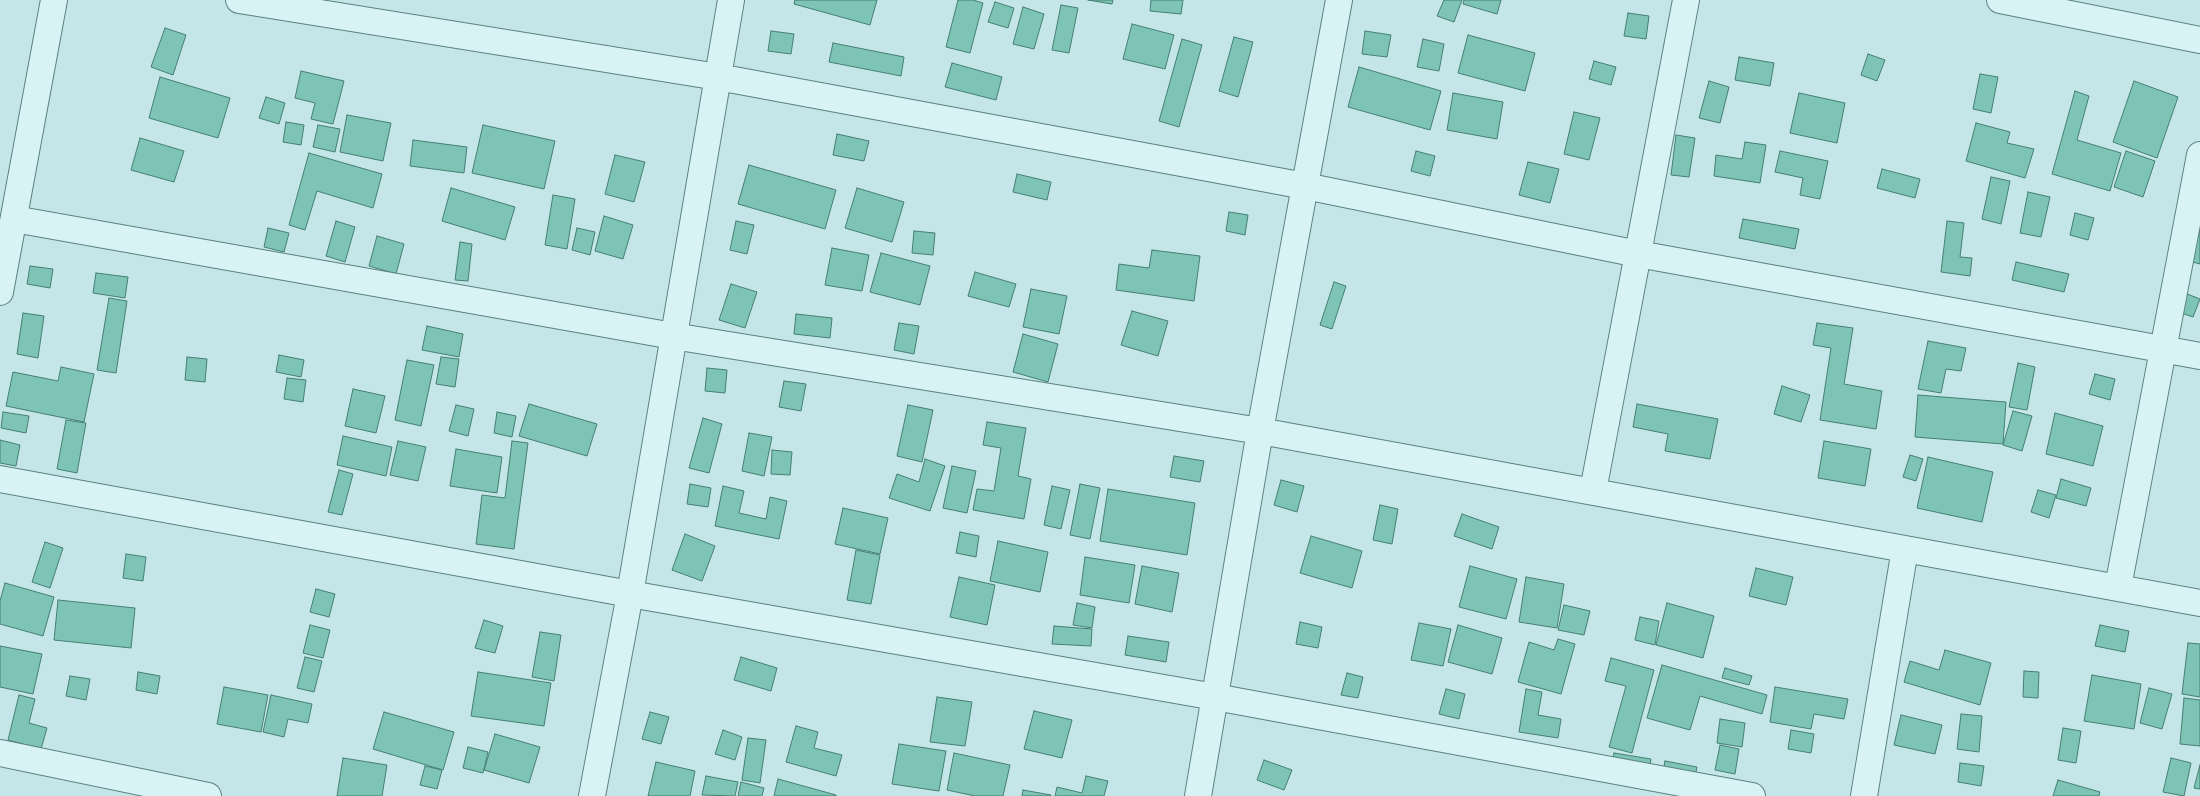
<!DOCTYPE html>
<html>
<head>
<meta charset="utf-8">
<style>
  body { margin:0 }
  canvas { display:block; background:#c4e6e9 }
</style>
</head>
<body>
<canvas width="2200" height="796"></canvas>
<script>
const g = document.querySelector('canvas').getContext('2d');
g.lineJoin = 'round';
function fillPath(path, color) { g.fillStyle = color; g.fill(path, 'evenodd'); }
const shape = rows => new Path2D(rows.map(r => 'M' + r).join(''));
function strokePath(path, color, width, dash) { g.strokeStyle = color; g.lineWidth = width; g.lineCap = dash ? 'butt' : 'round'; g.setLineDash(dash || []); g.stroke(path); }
const building = shape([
  [795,0,877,0,870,25,794,4,795,0],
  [958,0,973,0,983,3,970,53,946,47,958,0],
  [1088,0,1113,0,1112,4,1088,0],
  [1151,0,1183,0,1181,14,1150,11,1151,0],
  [1444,0,1462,0,1454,22,1437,16,1444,0],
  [1464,0,1501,0,1497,14,1463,4,1464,0],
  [995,2,1014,8,1008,28,988,22,995,2],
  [1061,5,1078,8,1069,53,1052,50,1061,5],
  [1023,7,1044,14,1034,49,1013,44,1023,7],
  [1628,13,1649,16,1646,39,1624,36,1628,13],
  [1132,24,1174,35,1165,69,1123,59,1132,24],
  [165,28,186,35,173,75,151,67,165,28],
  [771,31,794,34,791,54,768,51,771,31],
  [1365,31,1391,35,1387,57,1362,54,1365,31],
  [1468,35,1535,53,1525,91,1458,73,1468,35],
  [1234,37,1253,42,1238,97,1219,91,1234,37],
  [1182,39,1202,45,1179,127,1159,121,1182,39],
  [1423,39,1444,44,1439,71,1417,67,1423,39],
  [833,43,904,57,901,76,829,62,833,43],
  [1868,54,1885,60,1877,81,1861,75,1868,54],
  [1739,57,1774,63,1770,86,1735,80,1739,57],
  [1594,61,1616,67,1611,85,1589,79,1594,61],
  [952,63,1002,77,996,100,945,87,952,63],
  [1359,67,1441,91,1430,130,1348,107,1359,67],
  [301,71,344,81,333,124,311,119,315,103,295,98,301,71],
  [1980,74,1998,77,1991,113,1973,109,1980,74],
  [160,77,230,98,218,138,149,118,160,77],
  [1709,81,1729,87,1720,123,1699,118,1709,81],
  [2134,81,2178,97,2157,158,2113,142,2134,81],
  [2075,91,2089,96,2077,140,2121,153,2110,191,2052,174,2075,91],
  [1453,93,1503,102,1497,139,1447,130,1453,93],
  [1799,93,1845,103,1837,143,1790,133,1799,93],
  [266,97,285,103,279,124,259,118,266,97],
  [1574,112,1600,118,1589,160,1564,154,1574,112],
  [347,115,391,123,383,161,340,152,347,115],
  [286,122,304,125,301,145,283,142,286,122],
  [1976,123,2010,132,2007,143,2034,149,2025,178,1966,161,1976,123],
  [318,125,340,129,335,152,313,147,318,125],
  [483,125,555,141,544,189,472,173,483,125],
  [837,134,869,141,864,161,833,155,837,134],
  [1676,135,1695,138,1689,177,1671,175,1676,135],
  [140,138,184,151,174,182,131,170,140,138],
  [413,140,467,147,464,173,410,166,413,140],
  [1745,142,1766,145,1760,183,1714,176,1716,155,1742,159,1745,142],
  [1416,151,1435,156,1430,176,1411,171,1416,151],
  [1780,151,1828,161,1820,199,1800,195,1803,178,1775,172,1780,151],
  [2126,151,2155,161,2143,197,2114,187,2126,151],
  [309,153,382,174,373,208,317,191,305,230,289,225,309,153],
  [615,155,645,162,634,202,605,194,615,155],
  [1528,162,1559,169,1550,203,1519,195,1528,162],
  [749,165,836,190,825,229,738,204,749,165],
  [1882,169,1920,179,1915,198,1877,188,1882,169],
  [1017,174,1051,182,1047,200,1013,192,1017,174],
  [1991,177,2010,181,2001,224,1982,219,1991,177],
  [451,188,515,207,505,240,442,221,451,188],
  [857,188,904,202,892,242,845,228,857,188],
  [2028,192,2050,197,2041,237,2020,233,2028,192],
  [553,195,575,199,567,249,545,245,553,195],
  [1229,212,1248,215,1245,235,1226,231,1229,212],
  [2075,213,2094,218,2088,240,2070,235,2075,213],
  [604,216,633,225,623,259,595,251,604,216],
  [1743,219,1799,229,1795,249,1739,238,1743,219],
  [336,221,355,227,345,262,326,256,336,221],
  [736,221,754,225,747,254,730,250,736,221],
  [1947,221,1964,223,1960,257,1972,258,1970,276,1941,272,1947,221],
  [268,228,289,233,284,252,264,247,268,228],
  [577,228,595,232,590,255,572,250,577,228],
  [2194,228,2200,230,2200,264,2185,260,2194,228],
  [914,231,935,233,933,255,912,253,914,231],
  [377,236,404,244,396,274,369,266,377,236],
  [460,242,472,244,468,281,455,280,460,242],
  [832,248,869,255,862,291,825,285,832,248],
  [1152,250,1200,256,1194,301,1116,290,1119,264,1149,268,1152,250],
  [881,253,930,266,920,305,870,292,881,253],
  [2016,262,2069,274,2064,292,2012,280,2016,262],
  [30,266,53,269,50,288,27,284,30,266],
  [975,272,1016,284,1009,307,968,296,975,272],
  [96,273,128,277,125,298,93,293,96,273],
  [1334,282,1346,286,1332,329,1320,325,1334,282],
  [731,284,757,292,745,328,719,320,731,284],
  [1031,289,1067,296,1059,334,1023,327,1031,289],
  [2182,292,2200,299,2193,317,2175,311,2182,292],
  [109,298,127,301,116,373,97,370,109,298],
  [1132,311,1168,321,1158,356,1121,345,1132,311],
  [23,313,44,316,38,358,17,354,23,313],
  [796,314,832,318,830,338,794,334,796,314],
  [899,323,919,326,914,354,894,350,899,323],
  [1817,323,1853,328,1844,384,1882,391,1876,429,1820,420,1831,348,1813,345,1817,323],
  [427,326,463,334,459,357,422,350,427,326],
  [1023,334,1058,344,1048,382,1013,372,1023,334],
  [1928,341,1966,348,1961,371,1946,369,1941,393,1918,389,1928,341],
  [279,355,304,360,301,377,276,372,279,355],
  [187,357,207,359,205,382,185,380,187,357],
  [441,357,459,359,455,387,436,384,441,357],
  [407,360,434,365,421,426,395,420,407,360],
  [2018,363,2035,367,2027,410,2009,407,2018,363],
  [61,367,94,374,84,422,6,406,13,372,58,381,61,367],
  [707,368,727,370,725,393,705,391,707,368],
  [2095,374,2115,379,2110,400,2089,394,2095,374],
  [287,378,306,380,303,402,284,399,287,378],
  [784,381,806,384,801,411,779,407,784,381],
  [1782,386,1810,395,1801,422,1774,414,1782,386],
  [353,389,385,396,376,433,345,426,353,389],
  [1918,395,2006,402,2003,444,1915,437,1918,395],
  [529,404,597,424,587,456,519,436,529,404],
  [1637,404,1718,419,1710,459,1665,451,1668,434,1633,427,1637,404],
  [456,405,474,409,468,436,449,431,456,405],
  [908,405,933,410,922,462,897,456,908,405],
  [2013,411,2032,416,2022,451,2003,445,2013,411],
  [3,412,29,416,26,433,1,428,3,412],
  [497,412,516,416,512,437,494,433,497,412],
  [2055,413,2103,426,2093,466,2046,454,2055,413],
  [703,418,722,424,709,473,689,468,703,418],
  [66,420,86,423,77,473,57,469,66,420],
  [987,422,1026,428,1018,476,1031,479,1024,519,973,510,977,489,994,491,1001,448,983,445,987,422],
  [749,433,772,437,764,476,742,471,749,433],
  [343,436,392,447,386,476,337,465,343,436],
  [0,440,20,445,16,466,0,463,0,440],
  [398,441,426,447,418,481,390,475,398,441],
  [512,441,528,443,514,549,476,544,482,495,505,498,512,441],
  [1824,441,1871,449,1865,486,1818,478,1824,441],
  [456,449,502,457,497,493,450,486,456,449],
  [772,450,792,452,790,475,771,474,772,450],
  [1910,455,1923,459,1916,481,1903,477,1910,455],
  [1174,456,1204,461,1200,482,1170,477,1174,456],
  [1928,457,1993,472,1982,522,1917,508,1928,457],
  [925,459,945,466,930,511,889,498,897,474,919,482,925,459],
  [952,466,976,471,967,513,943,508,952,466],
  [339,470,353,474,342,515,328,512,339,470],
  [2061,479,2091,488,2086,506,2056,498,2061,479],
  [1281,480,1304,486,1297,512,1274,505,1281,480],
  [690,484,711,488,708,507,687,504,690,484],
  [1080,484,1100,488,1090,539,1070,535,1080,484],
  [723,486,744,491,739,513,766,519,770,497,787,501,779,539,715,526,723,486],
  [1052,486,1070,490,1061,529,1044,525,1052,486],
  [1108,489,1195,503,1187,555,1100,541,1108,489],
  [2038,490,2056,495,2049,518,2031,512,2038,490],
  [1380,505,1398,509,1392,544,1373,540,1380,505],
  [843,508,888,518,880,554,835,544,843,508],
  [1462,514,1499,527,1492,549,1454,536,1462,514],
  [960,532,979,536,976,557,956,553,960,532],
  [685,534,715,546,702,581,672,570,685,534],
  [1311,536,1362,551,1352,588,1300,573,1311,536],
  [998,541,1048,552,1040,592,990,581,998,541],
  [45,542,63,548,50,588,32,582,45,542],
  [856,550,880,555,871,604,847,600,856,550],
  [126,554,146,557,143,581,123,578,126,554],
  [1085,557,1135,565,1129,603,1080,595,1085,557],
  [1142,566,1179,573,1172,612,1135,604,1142,566],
  [1470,566,1517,579,1506,619,1459,607,1470,566],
  [1756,568,1793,577,1786,605,1749,596,1756,568],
  [959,577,995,585,987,625,950,617,959,577],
  [1526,577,1564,584,1557,628,1519,622,1526,577],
  [5,583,54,597,43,636,0,624,0,601,5,583],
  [316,589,335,594,329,617,310,612,316,589],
  [58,600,135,608,131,648,54,640,58,600],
  [1077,603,1095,607,1092,628,1073,625,1077,603],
  [1667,603,1714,616,1703,658,1656,645,1667,603],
  [1564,605,1590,611,1584,635,1558,630,1564,605],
  [1640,617,1659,621,1655,645,1635,640,1640,617],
  [484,620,503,626,495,653,475,648,484,620],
  [1300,622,1322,627,1318,648,1296,644,1300,622],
  [1419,623,1451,629,1443,666,1411,660,1419,623],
  [310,625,330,630,323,658,303,653,310,625],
  [1458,625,1502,638,1492,674,1448,662,1458,625],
  [2100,625,2129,631,2125,652,2095,646,2100,625],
  [1054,626,1092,629,1091,646,1052,644,1054,626],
  [540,632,561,635,554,681,532,677,540,632],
  [1128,636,1169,642,1166,662,1125,655,1128,636],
  [1558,639,1575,644,1561,694,1518,682,1529,642,1554,650,1558,639],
  [2188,643,2200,644,2200,697,2182,694,2188,643],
  [0,646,42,654,33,694,0,687,0,646],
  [1945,650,1991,663,1980,705,1904,682,1910,661,1939,670,1945,650],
  [305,657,322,661,314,692,297,688,305,657],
  [741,657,777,668,771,691,734,680,741,657],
  [1611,658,1654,670,1632,753,1609,747,1626,686,1605,681,1611,658],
  [1662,665,1767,695,1762,714,1700,696,1690,730,1647,718,1662,665],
  [1725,668,1752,676,1749,685,1722,678,1725,668],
  [2024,671,2039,672,2038,698,2023,697,2024,671],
  [138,672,160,676,157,694,136,690,138,672],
  [478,672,551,683,544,726,471,716,478,672],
  [1347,673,1363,677,1358,698,1341,695,1347,673],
  [2092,675,2141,684,2134,729,2084,721,2092,675],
  [70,676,90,679,86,700,66,696,70,676],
  [224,687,268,695,261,732,217,724,224,687],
  [1775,687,1848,699,1844,719,1814,714,1811,729,1770,722,1775,687],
  [2149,688,2172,694,2162,729,2140,723,2149,688],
  [1446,689,1465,694,1459,719,1439,714,1446,689],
  [1526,689,1542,692,1538,715,1561,719,1558,738,1519,732,1526,689],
  [19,695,35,699,29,723,47,728,41,749,8,740,19,695],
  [271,695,312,704,308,723,288,719,284,737,263,732,271,695],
  [937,697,972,702,965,746,930,742,937,697],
  [2184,698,2200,700,2200,746,2180,744,2184,698],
  [1034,711,1072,720,1062,758,1024,749,1034,711],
  [384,712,454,732,443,770,373,749,384,712],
  [650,712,669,717,661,744,642,739,650,712],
  [1961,714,1982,716,1979,752,1957,749,1961,714],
  [1901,715,1942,725,1935,754,1894,745,1901,715],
  [1720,719,1745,723,1742,747,1717,743,1720,719],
  [796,726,818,732,814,748,842,755,836,776,786,762,796,726],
  [2063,728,2081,731,2076,763,2058,760,2063,728],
  [723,730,742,737,735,760,715,754,723,730],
  [1791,730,1814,734,1811,753,1788,749,1791,730],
  [495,734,540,747,529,783,484,770,495,734],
  [748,738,766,740,760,783,742,780,748,738],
  [899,744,946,751,939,791,892,784,899,744],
  [1720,745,1739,749,1735,774,1715,770,1720,745],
  [468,747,488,752,483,773,463,768,468,747],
  [954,753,1010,765,1003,796,975,796,947,790,954,753],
  [1614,753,1651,759,1648,779,1611,773,1614,753],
  [343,758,387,765,382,796,337,796,343,758],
  [2171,758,2191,763,2184,796,2163,792,2171,758],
  [1264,760,1292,770,1284,790,1257,780,1264,760],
  [1665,761,1697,767,1693,788,1661,782,1665,761],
  [656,762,695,771,690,796,648,796,656,762],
  [1960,763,1984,766,1981,786,1958,782,1960,763],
  [2200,765,2200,789,2194,788,2200,765],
  [425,766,442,770,437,789,420,785,425,766],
  [706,776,738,782,735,796,702,795,706,776],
  [1086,776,1108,781,1104,796,1055,796,1057,787,1082,793,1086,776],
  [778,779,836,795,836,796,774,796,778,779],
  [2058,780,2100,792,2099,796,2053,796,2058,780],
  [741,782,764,788,762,796,738,796,741,782],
  [1023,790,1051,795,1051,796,1022,796,1023,790]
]);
fillPath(building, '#7ec4b6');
strokePath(building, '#457f72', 1);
const street = shape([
  [239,0,718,77,1305,186,1638,254,2200,356],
  [2000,0,2200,40],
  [14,219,673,336,1260,431,2200,603],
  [0,292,54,0],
  [0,479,630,594,1215,697,1752,796],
  [1593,491,1686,0],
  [2118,587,2200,155],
  [0,753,208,796],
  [592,796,630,594,731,0],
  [1198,796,1260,431,1339,0],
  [1864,796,1905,549]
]);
strokePath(street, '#5c827f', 28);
strokePath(street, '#d7f3f5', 26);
</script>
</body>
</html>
